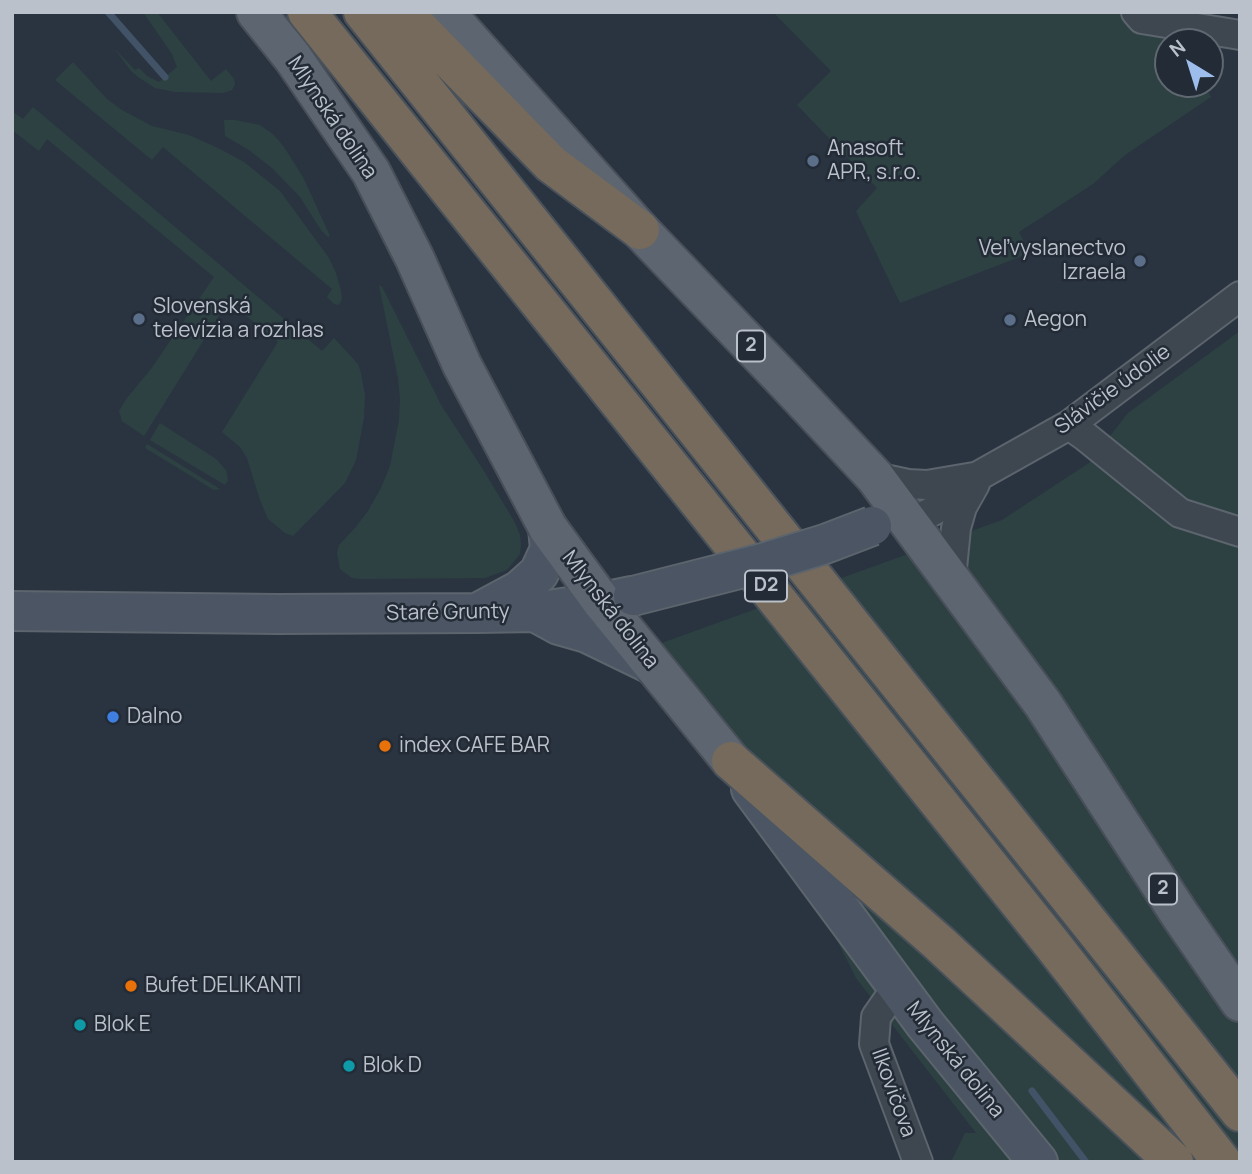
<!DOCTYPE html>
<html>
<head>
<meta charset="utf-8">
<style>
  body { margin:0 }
  #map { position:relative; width:1252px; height:1174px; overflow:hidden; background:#2a3440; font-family:Manrope,sans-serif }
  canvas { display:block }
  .frame { position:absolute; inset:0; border:14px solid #bbc1ca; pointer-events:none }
  .north { position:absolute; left:1154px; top:28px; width:70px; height:70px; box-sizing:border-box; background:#222b36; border:2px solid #5f6771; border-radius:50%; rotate:322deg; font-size:19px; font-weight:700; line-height:28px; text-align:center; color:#bbc1ca }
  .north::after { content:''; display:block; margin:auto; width:24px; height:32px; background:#9dbeed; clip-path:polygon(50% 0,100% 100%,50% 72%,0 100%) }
</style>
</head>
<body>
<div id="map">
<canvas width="1252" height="1174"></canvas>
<div class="frame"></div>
<div class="north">N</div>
</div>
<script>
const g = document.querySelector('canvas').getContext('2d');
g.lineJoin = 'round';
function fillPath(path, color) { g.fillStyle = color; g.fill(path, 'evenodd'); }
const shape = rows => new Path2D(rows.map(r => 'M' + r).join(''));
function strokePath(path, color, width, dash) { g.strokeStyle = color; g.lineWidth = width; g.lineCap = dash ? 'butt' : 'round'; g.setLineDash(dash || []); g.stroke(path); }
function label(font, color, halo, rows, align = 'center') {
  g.font = font + ' Manrope,sans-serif'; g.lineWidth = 5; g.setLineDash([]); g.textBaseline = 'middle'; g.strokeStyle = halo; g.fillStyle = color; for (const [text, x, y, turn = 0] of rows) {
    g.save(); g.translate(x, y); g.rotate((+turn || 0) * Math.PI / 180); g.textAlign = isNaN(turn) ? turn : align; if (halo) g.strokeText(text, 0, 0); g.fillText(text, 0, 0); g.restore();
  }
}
fillPath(shape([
  [143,12,157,12,211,81,226,69,234,79,235,84,232,90,223,93,175,92,155,88,138,77,131,71,114,48,135,70,139,68,147,76,159,82,177,67,172,54],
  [773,12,1127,12,1178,35,1182,42,1168,42,1168,84,1204,84,1211,97,1125,155,1093,184,1019,232,1030,253,900,303,856,211,877,188,797,105,831,71],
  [73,62,107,99,122,110,152,126,189,135,220,149,244,162,280,191,329,258,336,273,341,291,342,299,340,303,338,305,334,304,327,297,332,289,163,147,152,160,55,80],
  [33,107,322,351,334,338,358,364,361,373,365,395,364,418,356,460,345,483,293,536,285,533,268,519,260,500,247,458,240,447,222,432,278,342,228,301,144,436,122,421,119,411,127,398,151,369,214,277,47,139,39,151,12,130,12,111,23,119],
  [224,120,235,120,260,125,274,135,284,147,303,177,330,236,328,237,321,230,300,197,272,168,249,150,225,136],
  [379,285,382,287,441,405,482,468,514,521,520,535,521,544,520,554,507,570,485,578,361,579,352,578,340,569,337,553,339,545,355,528,368,511,381,488,390,466,399,420,400,399,398,378],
  [1240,331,1240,1162,951,1162,965,1133,976,1133,856,978,727,724,659,644,1002,520,1089,463,1128,413],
  [160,423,216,459,226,470,228,480,225,485,150,440],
  [147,444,220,489,214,490,145,448]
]), '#2d4142');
strokePath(shape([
  [108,12,165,77],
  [1032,1091,1086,1162]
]), '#425367', 7);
const street = shape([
  [1136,12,1142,19,1240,35],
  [1069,425,1086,437,1180,513,1240,532],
  [875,477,908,484,927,485,974,477],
  [909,523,935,510,980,475,1069,425,1240,296],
  [951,579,956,528,962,507,975,484],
  [897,987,876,1017,874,1044,918,1162]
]);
const secondary = shape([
  [12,611,277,614,478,613,535,612,602,602,631,596],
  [481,611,520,590,539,573,550,549,548,528],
  [537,613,559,625,587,633,651,664],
  [751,789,925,1024,1038,1162]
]);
const primary = shape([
  [256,12,293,58,371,172,415,259,462,365,548,528,602,602,731,761],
  [445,12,640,230,784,380,875,477,1043,704,1180,915,1240,1002]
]);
const highway = shape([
  [307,12,1052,944,1222,1162],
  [363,12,1240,1112],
  [403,12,551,164,640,230],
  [731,761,940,944,1174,1162]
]);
strokePath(street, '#5c646d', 32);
strokePath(secondary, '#5c646d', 42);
strokePath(primary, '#484f59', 42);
strokePath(highway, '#49515b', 42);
strokePath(street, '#3e4650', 28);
strokePath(secondary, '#4c5563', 38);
strokePath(primary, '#5c6570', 38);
strokePath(highway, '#756a5c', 38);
const secondaryBridge = shape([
  [633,596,763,563,825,544,872,526]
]);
strokePath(secondaryBridge, '#5c646d', 42, []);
strokePath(secondaryBridge, '#4c5563', 38);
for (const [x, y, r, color] of [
  [813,161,7,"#5c6f8a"],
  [1140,261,7,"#5c6f8a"],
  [139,319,7,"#5c6f8a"],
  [1010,320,7,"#5c6f8a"],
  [113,717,7,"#3f7fe0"],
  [385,746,7,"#e8710a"],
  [131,986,7,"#e8710a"],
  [80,1025,7,"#0f9aa8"],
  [349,1066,7,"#0f9aa8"]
]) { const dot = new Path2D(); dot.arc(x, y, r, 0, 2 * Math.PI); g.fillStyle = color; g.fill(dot); strokePath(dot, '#222b36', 2.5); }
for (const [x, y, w] of [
  [751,346,28],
  [766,586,42],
  [1163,889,28]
]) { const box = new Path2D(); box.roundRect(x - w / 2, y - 15.5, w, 31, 5); g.fillStyle = '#222b36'; g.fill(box); strokePath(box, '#bbc1ca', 2); }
label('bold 19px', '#bbc1ca', null, [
  ["2",751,346],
  ["D2",766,586],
  ["2",1163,889]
]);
label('21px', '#bbc1ca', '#222b36', [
  ["Mlynská dolina",332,118,56],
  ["Slávičie údolie",1113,390,-36],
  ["Mlynská dolina",610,610,52],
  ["Staré Grunty",448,613,-1],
  ["Mlynská dolina",955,1060,51],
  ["Ilkovičova",893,1093,70]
]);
label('21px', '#bbc1ca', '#222b36', [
  ["Anasoft",827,149],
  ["APR, s.r.o.",827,173],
  ["Veľvyslanectvo",1126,249,"right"],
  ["Izraela",1126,273,"right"],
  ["Slovenská",153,307],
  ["televízia a rozhlas",153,331],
  ["Aegon",1024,320],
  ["Dalno",127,717],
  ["index CAFE BAR",399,746],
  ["Bufet DELIKANTI",145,986],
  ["Blok E",94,1025],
  ["Blok D",363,1066]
], 'left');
</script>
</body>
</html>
